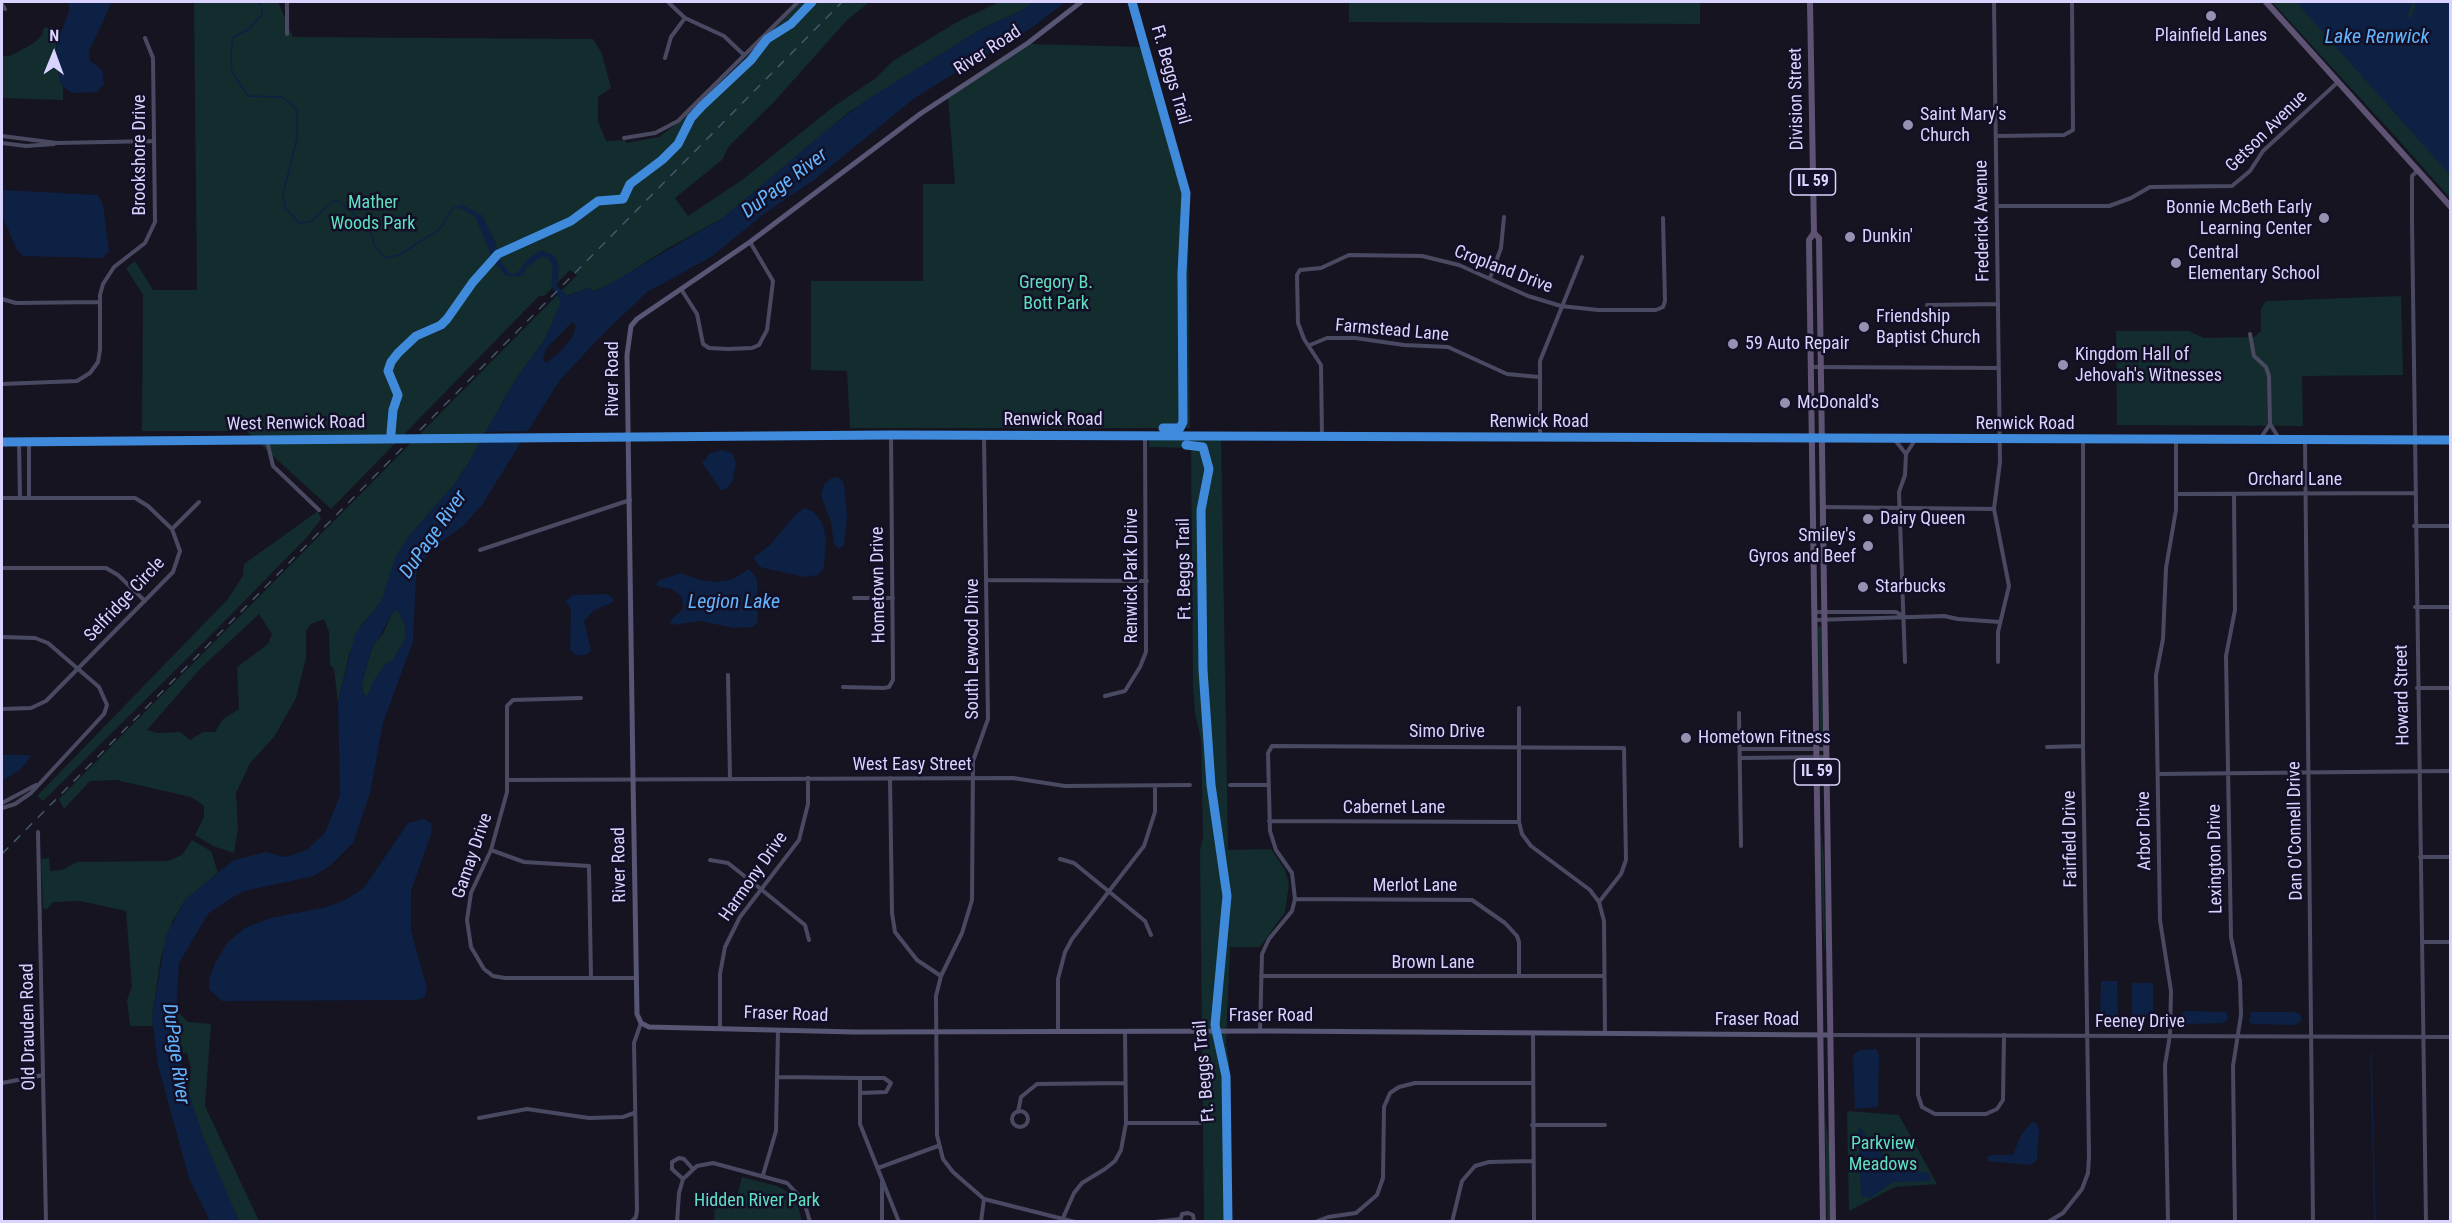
<!DOCTYPE html>
<html>
<head>
<meta charset="utf-8">
<style>
  body { margin:0 }
  #map { position:relative; width:2452px; height:1223px; overflow:hidden; background:#161421; font-family:"Roboto Condensed",sans-serif }
  canvas { display:block }
  .frame { position:absolute; inset:0; border:3px solid #d9d4ff; pointer-events:none }
  .north { position:absolute; left:24px; top:24px; width:60px; height:60px; -webkit-text-stroke:4px #130f26; paint-order:stroke; rotate:1deg; font-size:16px; font-weight:700; line-height:24px; text-align:center; color:#d9d4ff }
  .north::after { content:''; display:block; margin:auto; width:21px; height:27px; background:#d9d4ff; clip-path:polygon(50% 0,100% 100%,50% 72%,0 100%) }
</style>
</head>
<body>
<div id="map">
<canvas width="2452" height="1223"></canvas>
<div class="frame"></div>
<div class="north">N</div>
</div>
<script>
const g = document.querySelector('canvas').getContext('2d');
g.lineJoin = 'round';
function fillPath(path, color) { g.fillStyle = color; g.fill(path, 'evenodd'); }
const shape = rows => new Path2D(rows.map(r => 'M' + r).join(''));
function strokePath(path, color, width, dash) { g.strokeStyle = color; g.lineWidth = width; g.lineCap = dash ? 'butt' : 'round'; g.setLineDash(dash || []); g.stroke(path); }
function label(font, color, halo, rows, align = 'center') {
  g.font = font + ' "Roboto Condensed",sans-serif'; g.lineWidth = 5; g.setLineDash([]); g.textBaseline = 'middle'; g.strokeStyle = halo; g.fillStyle = color; for (const [text, x, y, turn = 0] of rows) {
    g.save(); g.translate(x, y); g.rotate((+turn || 0) * Math.PI / 180); g.textAlign = isNaN(turn) ? turn : align; if (halo) g.strokeText(text, 0, 0); g.fillText(text, 0, 0); g.restore();
  }
}
fillPath(shape([
  [194,2,278,2,293,37,593,39,602,54,611,88,598,97,598,121,606,141,626,140,626,143,659,137,690,114,801,2,870,2,848,19,774,102,729,146,722,160,675,198,688,216,742,180,833,107,876,78,893,61,957,22,999,2,1033,2,1021,11,983,28,849,112,723,218,668,248,610,285,593,291,589,288,564,297,545,339,514,382,469,462,454,485,410,535,381,602,361,626,349,655,338,703,334,669,330,665,329,632,324,619,311,624,306,631,306,658,296,698,274,737,250,763,236,793,238,829,234,853,213,846,195,835,204,817,204,806,191,797,116,780,90,781,64,809,59,799,577,275,570,270,544,296,539,296,331,509,246,431,142,431,143,295,126,268,135,261,153,290,197,290],
  [259,614,272,634,268,644,237,667,239,709,222,720,215,732,203,732,190,740,180,732,157,733,147,730,200,669],
  [1349,2,1700,2,1700,24,1349,22],
  [2272,2,2450,2,2450,198,2403,145],
  [44,27,60,30,56,45,59,77,63,87,63,100,2,98,2,56,10,56,34,43,42,35],
  [1028,44,1144,47,1174,168,1188,194,1190,428,850,428,847,371,811,370,811,281,923,281,923,184,955,184,948,96],
  [2401,296,2403,375,2302,376,2303,426,2117,425,2116,331,2189,331,2204,338,2254,337,2261,331,2261,309,2266,301],
  [1149,436,1221,436,1228,850,1271,849,1285,870,1289,884,1285,912,1260,947,1230,947,1226,1044,1229,1060,1232,1221,1204,1221,1200,851,1203,837,1201,740,1195,713,1193,686,1191,448,1149,447],
  [318,511,321,519,308,536,217,629,43,801,37,796,227,600,243,576,244,564],
  [397,609,405,625,406,638,393,660,385,665,374,681,367,697,363,693,362,682,373,645,383,634,392,613],
  [1818,627,1821,627,1823,739,1820,739],
  [1821,830,1824,858,1825,953,1823,925],
  [192,840,211,851,218,873,185,900,172,922,161,957,152,1017,153,1026,130,1026,127,1000,132,987,126,911,80,901,53,902,47,909,43,908,41,859,49,858,50,871,62,870,77,862,168,861,182,855],
  [175,1009,188,1022,211,1024,205,1106,259,1221,239,1221,215,1170,188,1095,191,1069,187,1053,179,1054],
  [1847,1111,1899,1115,1937,1184,1895,1187,1849,1211],
  [1825,1117,1829,1146,1830,1222,1827,1221],
  [742,1177,777,1186,788,1192,798,1205,802,1221,714,1221,715,1200,735,1205]
]), '#132c2d');
fillPath(shape([
  [69,2,112,2,89,51,90,61,102,70,104,84,97,92,73,93,63,87,59,77,56,45,69,12],
  [1033,2,1065,2,1037,24,997,50,975,60,912,100,814,180,765,213,711,257,647,292,602,335,559,381,482,505,464,525,430,550,416,574,413,641,383,723,370,793,353,843,331,865,314,876,244,891,228,900,208,914,179,963,175,1026,182,1070,202,1134,239,1221,210,1221,189,1178,158,1065,152,1017,166,936,185,900,234,860,266,852,284,857,293,855,308,849,325,833,340,795,338,703,355,634,381,602,396,555,410,535,454,485,469,462,514,382,545,339,561,302,551,285,553,267,548,257,540,257,526,268,523,275,517,277,505,275,493,260,475,216,460,208,460,204,482,215,496,243,498,257,510,274,517,273,529,258,541,250,555,256,559,268,557,286,568,296,589,288,593,291,601,289,723,218,822,134,866,100,983,28,1021,11],
  [572,322,576,325,573,336,560,352,546,363,543,359,546,349],
  [397,609,405,625,406,638,393,660,385,665,374,681,367,697,363,693,362,682,373,644,378,640,392,613],
  [2296,2,2412,2,2408,17,2411,18,2416,5,2413,2,2450,2,2450,175],
  [2,190,98,195,103,205,109,252,102,258,23,256,17,250,2,215],
  [722,450,732,453,736,463,733,481,726,489,721,490,702,463,710,453],
  [838,477,844,483,847,516,844,545,839,549,834,544,831,522,821,496,824,484,832,478],
  [804,508,814,512,823,524,826,540,824,568,818,575,804,577,760,567,753,558,771,544,795,515],
  [749,569,757,579,758,622,752,627,734,628,700,621,673,625,669,622,683,609,682,597,672,589,659,587,656,584,660,580,681,573,699,580,716,582,731,580],
  [607,594,613,598,613,602,593,611,584,621,591,650,586,655,576,655,570,650,571,610,566,601,573,595],
  [2,755,30,755,31,756,21,769,2,781],
  [424,819,431,823,432,831,411,891,411,930,427,989,424,998,413,1000,222,1001,209,989,209,979,215,963,228,942,245,928,271,918,327,907,345,900,364,888,408,823],
  [2101,981,2117,981,2118,1018,2100,1018],
  [2132,983,2153,983,2153,1017,2132,1017],
  [2186,1011,2227,1012,2227,1020,2223,1023,2187,1024,2181,1019,2182,1013],
  [2251,1012,2295,1012,2301,1015,2301,1021,2295,1025,2253,1024,2249,1022],
  [1876,1049,1879,1054,1878,1107,1855,1109,1853,1055,1860,1050],
  [2032,1122,2036,1123,2039,1129,2037,1160,2031,1165,1988,1161,1987,1157,1991,1155,2013,1155,2021,1135],
  [1858,1126,1889,1161,1907,1169,1929,1173,1931,1181,1893,1182,1870,1198,1861,1196]
]), '#0d2144');
fillPath(shape([
  [531,431,525,442,478,442,484,432]
]), '#161421');
strokePath(shape([
  [257,2,262,6,262,14,249,29,233,37,231,54,232,72,248,96,282,97,297,110,297,138,283,194,285,208,299,223,310,222,332,202,339,201,369,227,374,245,385,258,399,255,440,229,453,208,461,207],
  [2371,1054,2375,1222]
]), '#0d2144', 1.5);
strokePath(shape([
  [287,2,287,34],
  [668,2,685,18,724,36,744,55],
  [1994,2,2000,462,1994,509,2009,586,1998,632,1998,662],
  [2,4,5,9],
  [665,58,671,37,685,18],
  [2,136,57,143,154,141],
  [1996,136,2064,135,2073,130,2072,2],
  [624,138,655,133,678,121,798,2],
  [2,143,26,146,54,144],
  [2418,170,2412,176,2412,221,2426,1222],
  [1997,206,2109,206,2131,198,2150,187,2232,186,2250,171,2263,151,2338,82],
  [1490,278,1501,248,1504,217],
  [681,289,697,314,703,344,709,348,728,349,752,348,759,345,767,330,773,281,750,242],
  [2,299,16,303,99,302],
  [1927,305,1998,304],
  [2250,334,2254,356,2266,367,2269,376,2270,424,2280,440],
  [1310,345,1327,338,1355,338,1404,345,1448,347,1507,374,1539,377],
  [1811,367,1999,368],
  [2,384,77,381,90,373,98,362,100,350,100,295,103,284,114,267,145,243,155,222,153,58,145,38],
  [984,436,988,719,973,761,972,900,962,933,941,976,936,996,937,1135,943,1159,953,1172,984,1199,1075,1222],
  [1322,437,1321,365,1304,339,1298,323,1297,275,1300,270,1321,268,1349,255,1422,256,1459,265,1528,296,1561,306,1598,310,1656,310,1663,307,1665,301,1663,218],
  [1540,438,1540,361,1582,257],
  [2260,439,2270,424],
  [1895,440,1906,454,1915,440],
  [2305,440,2313,1222],
  [267,441,273,466,319,510],
  [19,442,20,498],
  [29,442,29,498],
  [2176,494,2414,493],
  [2234,494,2235,610,2226,656,2231,937,2240,981,2241,1015,2233,1066,2235,1222],
  [2,498,135,498,148,506,172,529,180,551,173,572,46,701,31,708,2,709],
  [1823,507,1994,509],
  [2414,526,2450,526],
  [172,529,199,502],
  [480,550,630,500],
  [2,568,106,568,118,575,145,601],
  [987,580,1147,581],
  [854,598,893,598],
  [2415,607,2450,607],
  [1815,612,1896,612,1903,616],
  [1815,620,1944,616,1958,619,2000,622],
  [2,637,35,638,48,643,99,687,107,705,104,714,31,793,15,804,2,808],
  [1905,662,1899,492,1905,475,1906,454],
  [728,675,730,778],
  [843,687,884,688,889,687,893,680,891,435],
  [2417,688,2450,688],
  [1105,696,1125,691,1140,667,1146,652,1145,436],
  [581,698,513,700,507,706,507,792,491,850,471,893,467,920,471,947,484,969,493,976,505,978,637,978],
  [1519,708,1519,822,1522,834,1531,846,1590,890,1599,902,1604,921,1605,1034],
  [1739,713,1741,846],
  [2047,747,2083,746],
  [1740,749,1826,749],
  [1740,758,1826,757],
  [2158,774,2450,771],
  [890,778,892,913,895,932,917,960,941,976],
  [508,780,1013,778,1065,786,1190,785],
  [1230,785,1268,785],
  [2,803,36,785],
  [1269,821,1519,822],
  [38,832,46,1222],
  [491,850,524,862,589,866,591,978],
  [2420,857,2450,857],
  [1060,859,1074,863,1145,921,1151,935],
  [710,860,728,863,762,890,805,925,809,940],
  [1295,899,1472,900,1505,923,1517,936,1519,942,1519,976],
  [2422,942,2450,942],
  [1261,976,1604,976],
  [720,1028,720,974,725,947,740,917,799,840,808,804,808,778],
  [1260,1031,1262,954,1269,939,1292,911,1295,899,1292,873,1276,850,1270,831,1268,753,1272,746,1624,748,1626,860,1621,874,1599,902],
  [1058,1032,1058,979,1065,952,1072,939,1144,846,1155,812,1155,786],
  [1533,1033,1534,1222],
  [1830,1035,2450,1037],
  [1918,1037,1918,1095,1922,1107,1935,1114,1986,1114,1997,1109,2003,1100,2004,1035],
  [778,1077,860,1078,860,1124,899,1222],
  [2,1083,43,1075],
  [860,1093,886,1092,891,1083,884,1078,860,1078],
  '1012 1119a8 8 0 1 1 16 0a8 8 0 1 1-16 0Z',
  [1018,1112,1021,1097,1037,1084,1124,1083],
  [479,1118,527,1109,589,1118,623,1117,634,1113],
  [1126,1123,1200,1123],
  [1532,1125,1605,1125],
  [878,1168,938,1146],
  [763,1175,776,1131,778,1030],
  [683,1179,672,1169,672,1162,679,1158,684,1159,693,1169],
  [882,1182,882,1222],
  [1063,1218,1074,1193,1082,1183,1105,1169,1115,1161,1121,1150,1126,1123,1125,1032],
  [631,1222,636,1217,637,1210,634,1043,641,1023],
  [677,1222,679,1193,683,1179,697,1166,713,1163,787,1183,804,1201,810,1222],
  [981,1222,984,1199],
  [1155,1222,1180,1219],
  [1180,1222,1182,1214,1188,1213,1193,1215,1194,1222],
  [1315,1222,1328,1217,1356,1213,1377,1195,1383,1178,1384,1107,1390,1093,1399,1087,1415,1083,1533,1083],
  [1452,1222,1462,1181,1475,1166,1489,1162,1532,1161],
  [2048,1222,2063,1213,2082,1189,2088,1173,2089,1156,2083,746,2083,440],
  [2168,1222,2165,1065,2170,1035,2171,991,2160,920,2156,675,2163,639,2166,568,2176,510,2176,440]
]), '#4a4962', 4);
strokePath(shape([
  [1081,2,1028,43,920,114,750,242,637,319,631,326,627,355,633,778,637,1014,641,1023,649,1027,855,1032,1271,1031,1830,1035],
  [2,442,891,435,2450,440]
]), '#575674', 5);
strokePath(shape([
  [1810,2,1814,233,1819,238,1833,1222],
  [2266,2,2450,206],
  [1814,233,1809,240,1823,1222]
]), '#5e5373', 6);
strokePath(shape([
  [2,854,842,2]
]), '#43596b', 1.5, [9, 8]);
strokePath(shape([
  [1132,2,1186,193,1182,273,1183,422,1180,428,1163,428],
  [391,433,393,410,398,395,388,371,391,362,398,353,416,336,441,325,447,319,473,282,498,254,571,221,598,201,623,199,630,184,662,160,678,144,691,118,702,106,751,60,767,39,791,24,812,2],
  [2,442,891,435,2450,440],
  [1186,445,1203,447,1209,469,1201,510,1203,670,1211,785,1227,896,1215,1025,1226,1076,1228,1222]
]), '#408adc', 9);
for (const [x, y, r, color] of [
  [2211,16,6,"#9591b1"],
  [1908,125,6,"#9591b1"],
  [2324,218,6,"#9591b1"],
  [1850,237,6,"#9591b1"],
  [2176,263,6,"#9591b1"],
  [1864,327,6,"#9591b1"],
  [1733,344,6,"#9591b1"],
  [2063,365,6,"#9591b1"],
  [1785,403,6,"#9591b1"],
  [1868,519,6,"#9591b1"],
  [1868,546,6,"#9591b1"],
  [1863,587,6,"#9591b1"],
  [1686,738,6,"#9591b1"]
]) { const dot = new Path2D(); dot.arc(x, y, r, 0, 2 * Math.PI); g.fillStyle = color; g.fill(dot); strokePath(dot, '#130f26', 2); }
for (const [x, y, w] of [
  [1813,182,45],
  [1817,772,45]
]) { const box = new Path2D(); box.roundRect(x - w / 2, y - 13, w, 26, 4.5); g.fillStyle = '#130f26'; g.fill(box); strokePath(box, '#d9d4ff', 1.5); }
label('bold 16px', '#d9d4ff', null, [
  ["IL 59",1813,182],
  ["IL 59",1817,772]
]);
label('18px', '#d9d4ff', '#130f26', [
  ["Plainfield Lanes",2211,36,"center"],
  ["Saint Mary's",1920,115],
  ["Church",1920,136],
  ["Bonnie McBeth Early",2312,208,"right"],
  ["Learning Center",2312,229,"right"],
  ["Dunkin'",1862,237],
  ["Central",2188,253],
  ["Elementary School",2188,274],
  ["Friendship",1876,317],
  ["Baptist Church",1876,338],
  ["59 Auto Repair",1745,344],
  ["Kingdom Hall of",2075,355],
  ["Jehovah's Witnesses",2075,376],
  ["McDonald's",1797,403],
  ["Dairy Queen",1880,519],
  ["Smiley's",1856,536,"right"],
  ["Gyros and Beef",1856,557,"right"],
  ["Starbucks",1875,587],
  ["Hometown Fitness",1698,738]
], 'left');
label('18px', '#d9d4ff', '#130f26', [
  ["River Road",988,51,-33],
  ["Ft. Beggs Trail",1170,75,74],
  ["Division Street",1797,99,-91],
  ["Getson Avenue",2267,132,-45],
  ["Brookshore Drive",140,155,-90],
  ["Frederick Avenue",1983,221,-91],
  ["Cropland Drive",1503,270,21],
  ["Farmstead Lane",1392,331,5],
  ["River Road",613,379,-90],
  ["Renwick Road",1053,420],
  ["Renwick Road",1539,422],
  ["West Renwick Road",296,424,-1],
  ["Renwick Road",2025,424],
  ["Orchard Lane",2295,480],
  ["Ft. Beggs Trail",1185,569,-91],
  ["Renwick Park Drive",1132,576,-90],
  ["Hometown Drive",879,585,-91],
  ["Selfridge Circle",125,600,-47],
  ["South Lewood Drive",973,649,-90],
  ["Howard Street",2403,695,-91],
  ["Simo Drive",1447,732],
  ["West Easy Street",912,765],
  ["Cabernet Lane",1394,808],
  ["Arbor Drive",2145,831,-91],
  ["Dan O'Connell Drive",2296,831,-91],
  ["Fairfield Drive",2071,839,-91],
  ["Gamay Drive",473,856,-71],
  ["Lexington Drive",2216,859,-91],
  ["River Road",620,865,-91],
  ["Harmony Drive",754,877,-55],
  ["Merlot Lane",1415,886],
  ["Brown Lane",1433,963],
  ["Fraser Road",786,1015,2],
  ["Fraser Road",1271,1016],
  ["Fraser Road",1757,1020],
  ["Feeney Drive",2140,1022],
  ["Old Drauden Road",29,1027,-91],
  ["Ft. Beggs Trail",1205,1071,-95]
]);
label('18px', '#5fe0c0', '#130f26', [
  ["Mather",373,203],
  ["Woods Park",373,224],
  ["Gregory B.",1056,283],
  ["Bott Park",1056,304],
  ["Parkview",1883,1144],
  ["Meadows",1883,1165],
  ["Hidden River Park",757,1201]
]);
label('italic 20px', '#62b6ff', '#130f26', [
  ["Lake Renwick",2377,38],
  ["DuPage River",785,184,-37],
  ["DuPage River",434,535,-55],
  ["Legion Lake",734,603],
  ["DuPage River",175,1054,82]
]);
</script>
</body>
</html>
